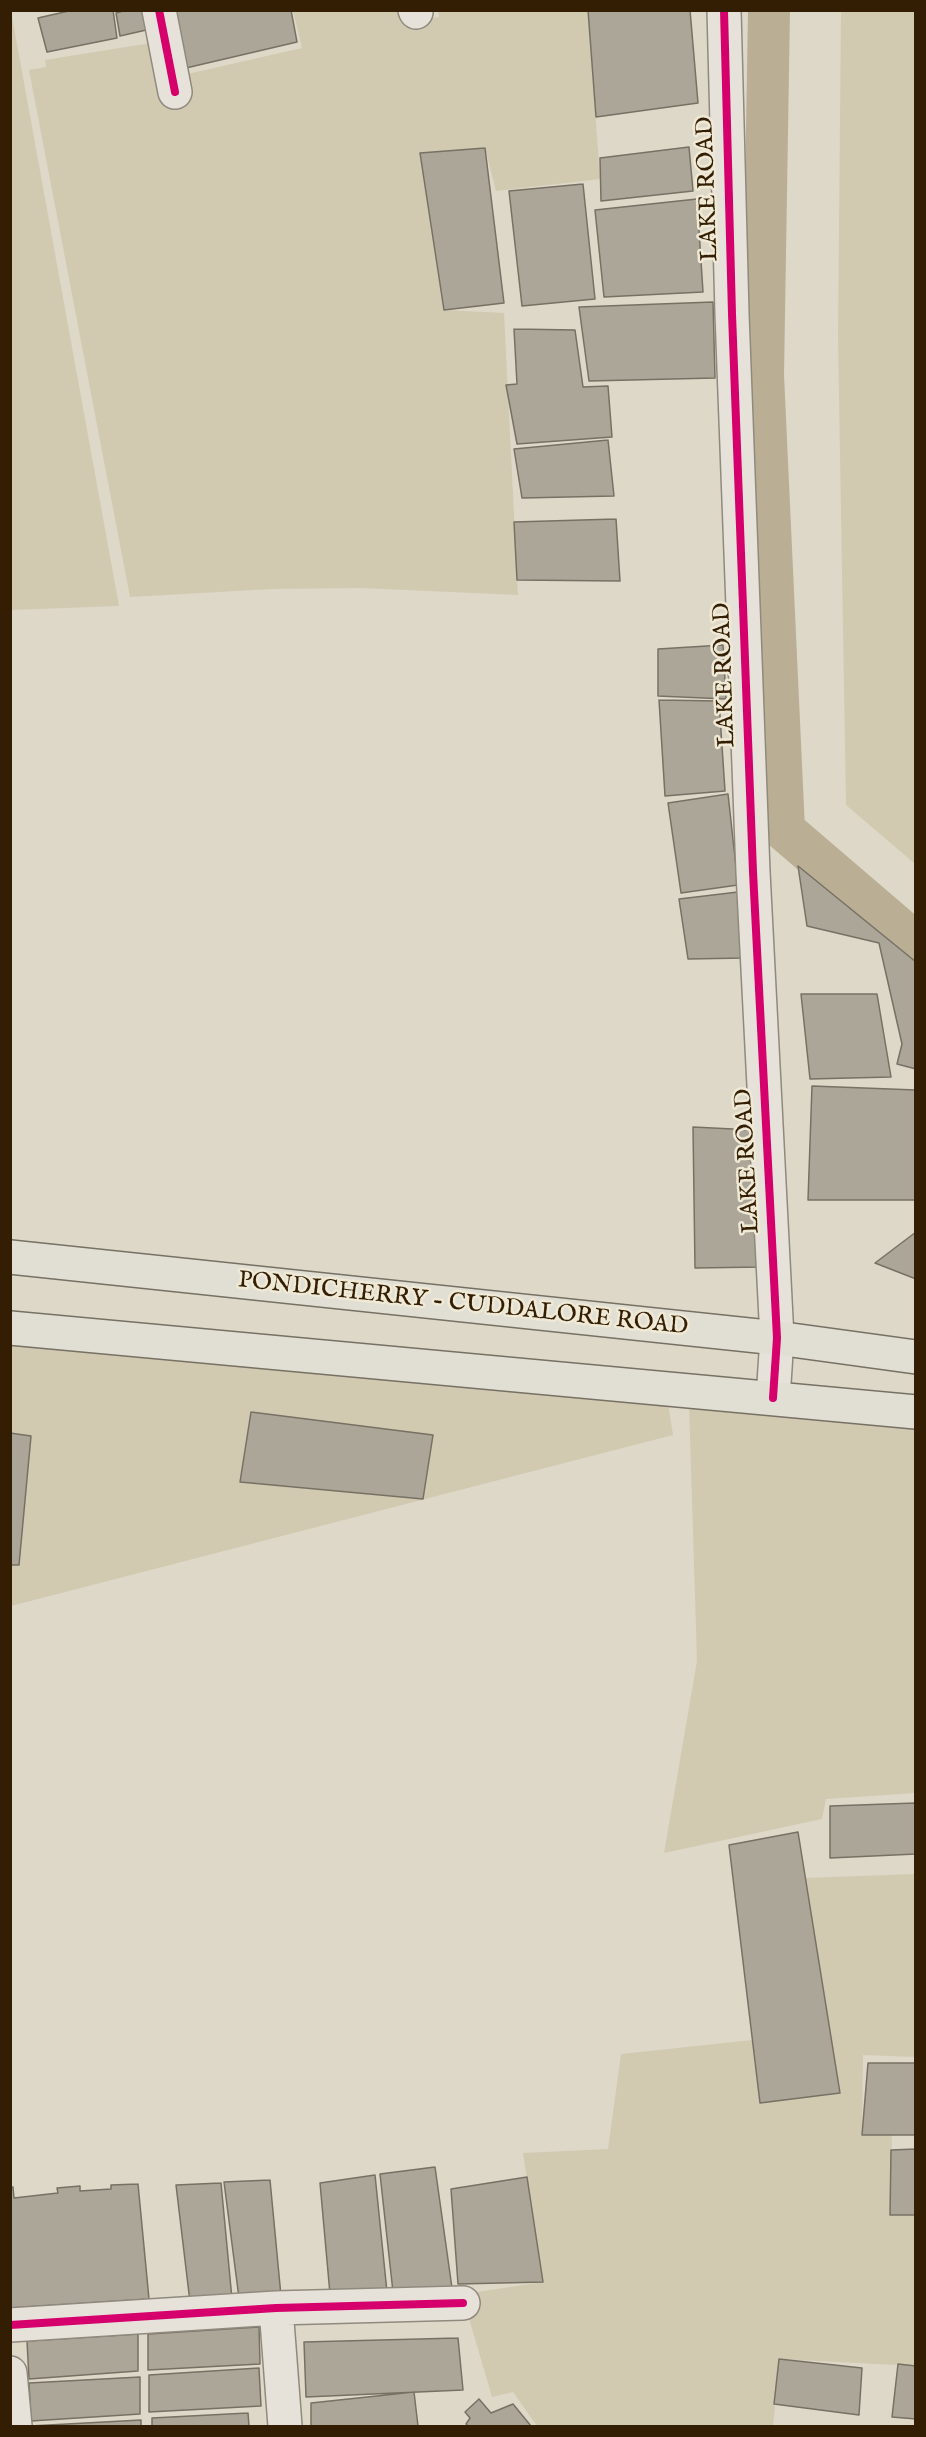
<!DOCTYPE html>
<html>
<head>
<meta charset="utf-8">
<style>
  body { margin:0 }
  #map { position:relative; width:926px; height:2437px; overflow:hidden; background:#ded8c8; font-family:"IM FELL English",serif }
  canvas { display:block }
  .frame { position:absolute; inset:0; border:12px solid #331e03; pointer-events:none }
</style>
</head>
<body>
<div id="map">
<canvas width="926" height="2437"></canvas>
<div class="frame"></div>
</div>
<script>
const g = document.querySelector('canvas').getContext('2d');
g.lineJoin = 'round';
function fillPath(path, color) { g.fillStyle = color; g.fill(path, 'evenodd'); }
const shape = rows => new Path2D(rows.map(r => 'M' + r).join(''));
function strokePath(path, color, width, dash) { g.strokeStyle = color; g.lineWidth = width; g.lineCap = dash ? 'butt' : 'round'; g.setLineDash(dash || []); g.stroke(path); }
function label(font, color, halo, rows, align = 'center') {
  g.font = font + ' "IM FELL English",serif'; g.lineWidth = 5; g.setLineDash([]); g.textBaseline = 'middle'; g.strokeStyle = halo; g.fillStyle = color; for (const [text, x, y, turn = 0] of rows) {
    g.save(); g.translate(x, y); g.rotate((+turn || 0) * Math.PI / 180); g.textAlign = isNaN(turn) ? turn : align; if (halo) g.strokeText(text, 0, 0); g.fillText(text, 0, 0); g.restore();
  }
}
fillPath(shape([
  [10,11,11,11,119,606,11,610],
  [293,11,410,11,413,20,439,17,438,11,588,11,600,179,496,191,485,148,420,154,444,310,504,313,518,595,360,588,273,589,130,597,29,70,46,67,45,60,157,42,183,75,302,48],
  [841,11,915,11,915,864,846,805,838,337],
  [11,1340,668,1403,673,1435,11,1606],
  [689,1404,915,1427,915,1793,826,1799,822,1819,664,1853,697,1661],
  [915,1874,915,2057,863,2055,862,2135,892,2135,890,2215,915,2215,915,2366,780,2359,773,2426,537,2426,513,2392,492,2397,468,2315,477,2292,543,2282,523,2153,608,2149,621,2054,752,2040,760,2103,840,2093,804,1878]
]), '#d2c9b1');
strokePath(shape([
  [769,10,763,375,784,830,916,943]
]), '#baae95', 42);
const building = shape([
  [73,10,113,10,117,38,47,52,38,18,73,10],
  [127,10,149,10,155,28,120,36,116,13,127,10],
  [175,10,291,10,297,42,186,68,175,10],
  [588,10,690,10,698,103,596,117,588,10],
  [689,147,693,191,601,201,600,158,689,147],
  [485,148,504,303,444,310,420,153,485,148],
  [583,184,595,299,522,306,509,191,583,184],
  [697,199,703,292,604,297,595,210,697,199],
  [713,302,715,378,589,381,579,307,713,302],
  [514,329,575,330,583,387,608,386,612,437,517,444,506,385,517,384,514,329],
  [608,440,614,496,522,498,514,449,608,440],
  [616,519,620,581,517,580,514,522,616,519],
  [723,645,726,699,658,696,658,649,723,645],
  [659,700,719,701,725,791,665,796,659,700],
  [728,794,738,885,681,893,668,803,728,794],
  [798,866,916,962,916,1069,897,1064,902,1044,879,943,807,926,798,866],
  [738,892,745,958,688,959,679,899,738,892],
  [801,994,877,994,891,1077,810,1079,801,994],
  [812,1086,916,1090,916,1200,808,1200,812,1086],
  [693,1127,753,1130,761,1267,695,1268,693,1127],
  [916,1232,916,1279,875,1263,916,1232],
  [251,1412,433,1435,423,1499,240,1482,251,1412],
  [10,1433,31,1436,19,1565,10,1565,10,1433],
  [916,1803,916,1854,830,1858,830,1806,916,1803],
  [798,1832,840,2093,760,2103,729,1845,798,1832],
  [868,2063,916,2063,916,2135,862,2135,868,2063],
  [916,2149,916,2215,890,2215,891,2150,916,2149],
  [435,2167,452,2288,393,2292,380,2174,435,2167],
  [375,2175,387,2292,330,2294,320,2183,375,2175],
  [527,2177,543,2282,458,2284,451,2189,527,2177],
  [270,2180,281,2296,239,2298,224,2182,270,2180],
  [221,2183,232,2299,190,2302,176,2185,221,2183],
  [138,2184,149,2299,10,2308,10,2187,13,2187,14,2198,58,2193,57,2188,80,2186,80,2191,111,2189,111,2185,138,2184],
  [259,2327,260,2364,148,2370,148,2334,259,2327],
  [138,2334,138,2371,29,2379,27,2341,138,2334],
  [458,2338,463,2390,306,2397,304,2342,458,2338],
  [779,2359,862,2368,859,2415,774,2404,779,2359],
  [898,2364,916,2366,916,2419,892,2417,898,2364],
  [259,2368,261,2406,149,2412,149,2375,259,2368],
  [140,2377,140,2414,31,2421,29,2383,140,2377],
  [414,2392,418,2426,311,2426,311,2403,414,2392],
  [479,2399,491,2413,513,2404,531,2426,468,2426,466,2424,470,2418,465,2412,479,2399],
  [248,2413,249,2426,152,2426,152,2418,248,2413],
  [141,2420,141,2426,30,2426,141,2420]
]);
fillPath(building, '#aca699');
strokePath(building, '#777164', 1.5);
const minor = shape([
  [159,10,175,92],
  [415,10,416,12],
  [724,10,732,314,753,872,777,1338,773,1398],
  [276,2308,285,2426],
  [10,2325,276,2308,463,2303],
  [10,2373,15,2426]
]);
const trunk = shape([
  [10,1257,777,1338,916,1357],
  [10,1328,916,1412]
]);
strokePath(minor, '#908a7e', 36);
strokePath(trunk, '#777164', 36);
strokePath(minor, '#e6e2da', 33);
strokePath(trunk, '#e1ded4', 33);
strokePath(shape([
  [159,10,175,92],
  [724,10,732,314,753,872,777,1338,773,1398],
  [10,2325,276,2308,463,2303]
]), '#d6006c', 8);
label('24px', '#331e03', '#efe9d5', [
  ["LAKE ROAD",709,189,-92],
  ["LAKE ROAD",726,675,-92],
  ["LAKE ROAD",749,1161,-93],
  ["PONDICHERRY - CUDDALORE ROAD",463,1305,6]
]);
</script>
</body>
</html>
